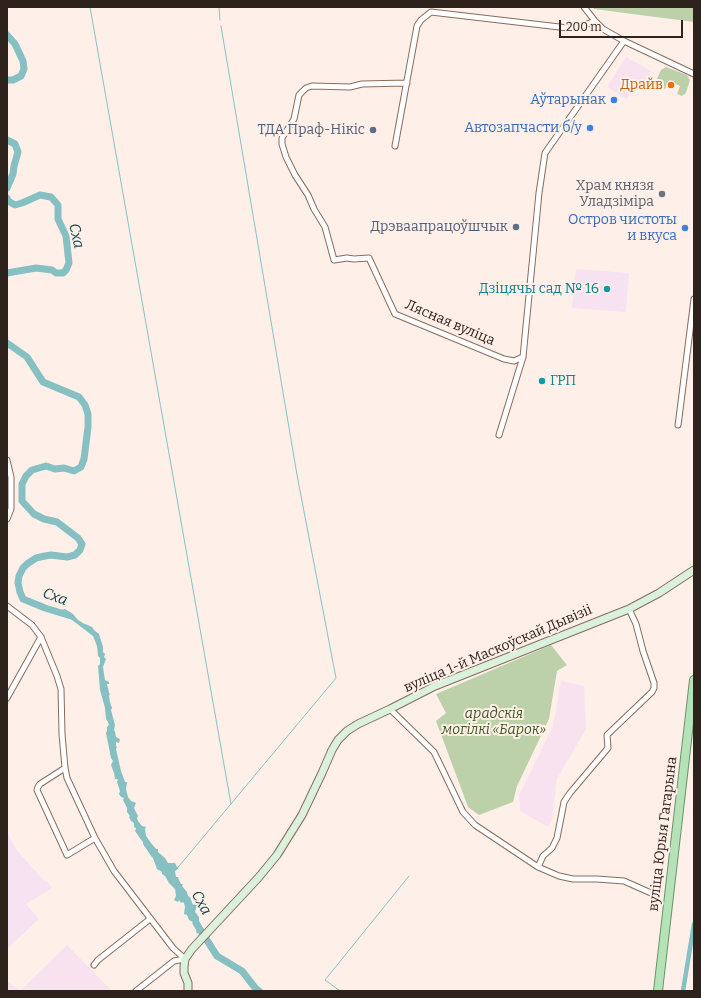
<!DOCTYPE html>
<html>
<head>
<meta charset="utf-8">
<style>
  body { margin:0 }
  #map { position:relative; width:701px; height:998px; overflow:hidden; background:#fef0e9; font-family:Bitter,serif }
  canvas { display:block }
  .frame { position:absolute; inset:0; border:8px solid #2e221c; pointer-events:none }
  .scale { position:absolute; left:559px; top:20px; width:124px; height:18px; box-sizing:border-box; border:2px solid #2e221c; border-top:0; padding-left:5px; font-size:12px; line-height:14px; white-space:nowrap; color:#2e221c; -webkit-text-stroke:3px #fef0e9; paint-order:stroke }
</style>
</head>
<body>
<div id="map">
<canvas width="701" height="998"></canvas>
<div class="frame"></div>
<div class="scale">200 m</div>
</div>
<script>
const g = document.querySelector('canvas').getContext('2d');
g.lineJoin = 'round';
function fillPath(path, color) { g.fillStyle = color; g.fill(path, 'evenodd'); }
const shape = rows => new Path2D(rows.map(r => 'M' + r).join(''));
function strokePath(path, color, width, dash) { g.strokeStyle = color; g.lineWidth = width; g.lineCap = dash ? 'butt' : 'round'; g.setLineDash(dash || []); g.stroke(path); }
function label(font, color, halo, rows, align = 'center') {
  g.font = font + ' Bitter,serif'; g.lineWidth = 4; g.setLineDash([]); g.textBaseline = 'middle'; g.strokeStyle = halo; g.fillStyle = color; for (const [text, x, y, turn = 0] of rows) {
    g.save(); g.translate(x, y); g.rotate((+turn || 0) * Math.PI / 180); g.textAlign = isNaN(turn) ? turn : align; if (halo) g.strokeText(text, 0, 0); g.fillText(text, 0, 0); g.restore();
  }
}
fillPath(shape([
  [626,57,651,71,645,87,634,91,626,99,607,87],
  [561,681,584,686,586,729,557,779,552,820,548,827,520,811,519,795,553,726],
  [67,945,112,991,7,991,7,982,21,990]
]), '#f9e2ef');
fillPath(shape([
  [576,269,629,273,626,312,572,308],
  [7,832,16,849,44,881,46,880,52,888,26,904,39,919,7,949]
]), '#f7e2f1');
fillPath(shape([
  [593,7,694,7,694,22,594,9],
  [666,67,687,75,690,80,686,93,682,96,677,94,680,86,669,81,665,89,657,85,656,81,661,70],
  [551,645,567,665,557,671,549,719,517,786,513,802,479,815,468,807,436,721,446,713,436,694]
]), '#bcd1a9');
fillPath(shape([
  [65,609,73,614,78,620,83,623,92,627,94,630,99,634,103,647,103,652,105,654,104,657,106,659,103,667,105,680,109,682,109,684,107,684,107,686,108,687,109,693,110,694,109,696,110,702,112,708,111,710,115,725,114,730,115,732,116,737,120,739,119,743,116,742,116,746,117,747,116,749,121,771,125,782,127,782,126,789,128,797,131,801,136,803,134,808,138,816,137,818,138,821,142,826,146,827,145,829,146,836,151,843,156,849,158,849,158,852,165,858,168,863,175,863,178,869,175,871,176,877,178,877,179,880,181,884,183,884,182,886,187,892,188,896,190,897,193,905,195,904,197,905,195,912,196,913,199,917,199,925,201,929,197,934,196,931,197,928,195,924,193,922,189,920,187,915,184,914,185,907,184,903,182,902,181,903,179,900,178,902,174,900,176,896,175,889,169,883,165,876,162,874,162,872,157,869,153,858,151,856,143,844,143,842,142,841,135,831,136,828,134,827,134,823,131,821,129,817,130,816,127,812,127,808,123,800,124,798,121,797,119,794,120,791,117,782,118,780,117,779,115,779,114,773,111,765,113,761,111,758,106,733,107,731,107,727,109,725,108,722,106,719,105,708,100,690,98,666,100,664,100,658,98,656,97,646,93,636,72,620,60,615,61,610]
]), '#86c0c3');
strokePath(shape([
  [90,7,231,804],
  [219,7,220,20],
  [175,871,336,678,297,475,221,26],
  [340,991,325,980,409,876]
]), '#86c0c3', 1);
strokePath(shape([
  [683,991,694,924]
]), '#86c0c3', 4.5);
strokePath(shape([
  [7,35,15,44,23,61,24,69,21,76,13,80,7,80],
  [7,140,15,144,18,152,14,166,13,174,7,188],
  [7,198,8,201,15,205,22,203,40,195,51,197,58,205,58,219,66,236,69,263,66,270,63,273,56,273,52,270,36,268,7,273],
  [7,343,27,357,43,382,79,397,85,405,88,414,88,427,84,459,81,467,74,471,64,468,55,469,46,466,32,470,26,476,22,484,22,501,34,514,44,519,57,522,78,538,82,544,80,550,75,555,67,557,51,555,45,556,36,558,27,564,23,568,19,576,18,583,20,592,23,599,45,608,68,615],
  [196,923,217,956,242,971,256,989,259,991]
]), '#86c0c3', 7);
const street = shape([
  [584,7,595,21,603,29,624,41,694,74],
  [407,83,362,84,350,87,312,86,306,88,299,95,294,119,282,138,282,144,286,157,295,175,308,195,314,209,325,227,334,260,347,258,354,259,369,258,395,314,504,359,514,361,523,357],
  [395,146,417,26,421,20,431,12,568,28,582,26,595,21],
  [678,425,679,418,694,299],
  [499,435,523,357,539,193,545,153,624,41],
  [7,460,11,477,11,509,7,519],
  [7,606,32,625,41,637,57,676,61,689,62,734,65,768,67,778,95,838,114,871,173,948,185,959],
  [7,698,41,637],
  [390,709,434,752,463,812,475,825,538,867,559,876,573,879,597,879,624,881,651,893],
  [65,768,40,784,38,787,37,790,67,855,95,838],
  [538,867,543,856,552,848,557,838,564,802,570,793,608,748,607,735,652,692,654,688,654,683,643,651,636,624,629,609],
  [94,965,98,960,150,919],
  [136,991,174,961,185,959]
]);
const secondary = shape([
  [188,991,188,983,184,973,184,967,185,959,192,949,259,877,277,855,302,815,322,773,332,750,338,740,347,731,358,724,390,709,435,686,629,609,659,593,694,570]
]);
const primary = shape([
  [658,991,694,680]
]);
strokePath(street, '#896b5d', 7);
strokePath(secondary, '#896b5d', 9);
strokePath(primary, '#679264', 10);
strokePath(street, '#fff', 5);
strokePath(secondary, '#daf1dc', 7);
strokePath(primary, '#b6e2b9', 8);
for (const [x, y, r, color] of [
  [671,85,4,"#e8710a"],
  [614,100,4,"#3f7fe0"],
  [590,128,4,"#3f7fe0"],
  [373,130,4,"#5c6f8a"],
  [662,194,4,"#6b7280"],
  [516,227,4,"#5c6f8a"],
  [685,228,4,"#3f7fe0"],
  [607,289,4,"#0f9aa8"],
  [542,381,4,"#0f9aa8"]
]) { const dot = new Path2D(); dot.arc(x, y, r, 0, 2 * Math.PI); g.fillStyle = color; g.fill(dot); strokePath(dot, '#fef0e9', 1.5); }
label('14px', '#c56008', '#fef0e9', [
  ["Драйв",663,85]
], 'right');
label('14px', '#366cbe', '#fef0e9', [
  ["Аўтарынак",606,100],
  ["Автозапчасти б/у",582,128],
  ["Остров чистоты",677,220],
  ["и вкуса",677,236]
], 'right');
label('14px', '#4e5e75', '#fef0e9', [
  ["ТДА Праф-Нікіс",365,130],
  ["Дрэваапрацоўшчык",508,227]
], 'right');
label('14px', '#5b616d', '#fef0e9', [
  ["Храм князя",654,186],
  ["Уладзіміра",654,202]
], 'right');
label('14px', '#0d838f', '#fef0e9', [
  ["Дзіцячы сад № 16",599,289],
  ["ГРП",550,381,"left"]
], 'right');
label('14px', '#2e221c', '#fef0e9', [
  ["Лясная вуліца",450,323,23],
  ["вуліца 1-й Маскоўскай Дывізіі",498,649,-23],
  ["вуліца Юрыя Гагарына",663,834,-83]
]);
label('italic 14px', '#3e581e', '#fef0e9', [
  ["арадскія",494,714],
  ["могілкі «Барок»",494,730]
]);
label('italic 15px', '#114649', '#fef0e9', [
  ["Сха",76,236,76],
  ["Сха",55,597,20],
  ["Сха",201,903,61]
]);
</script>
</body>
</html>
